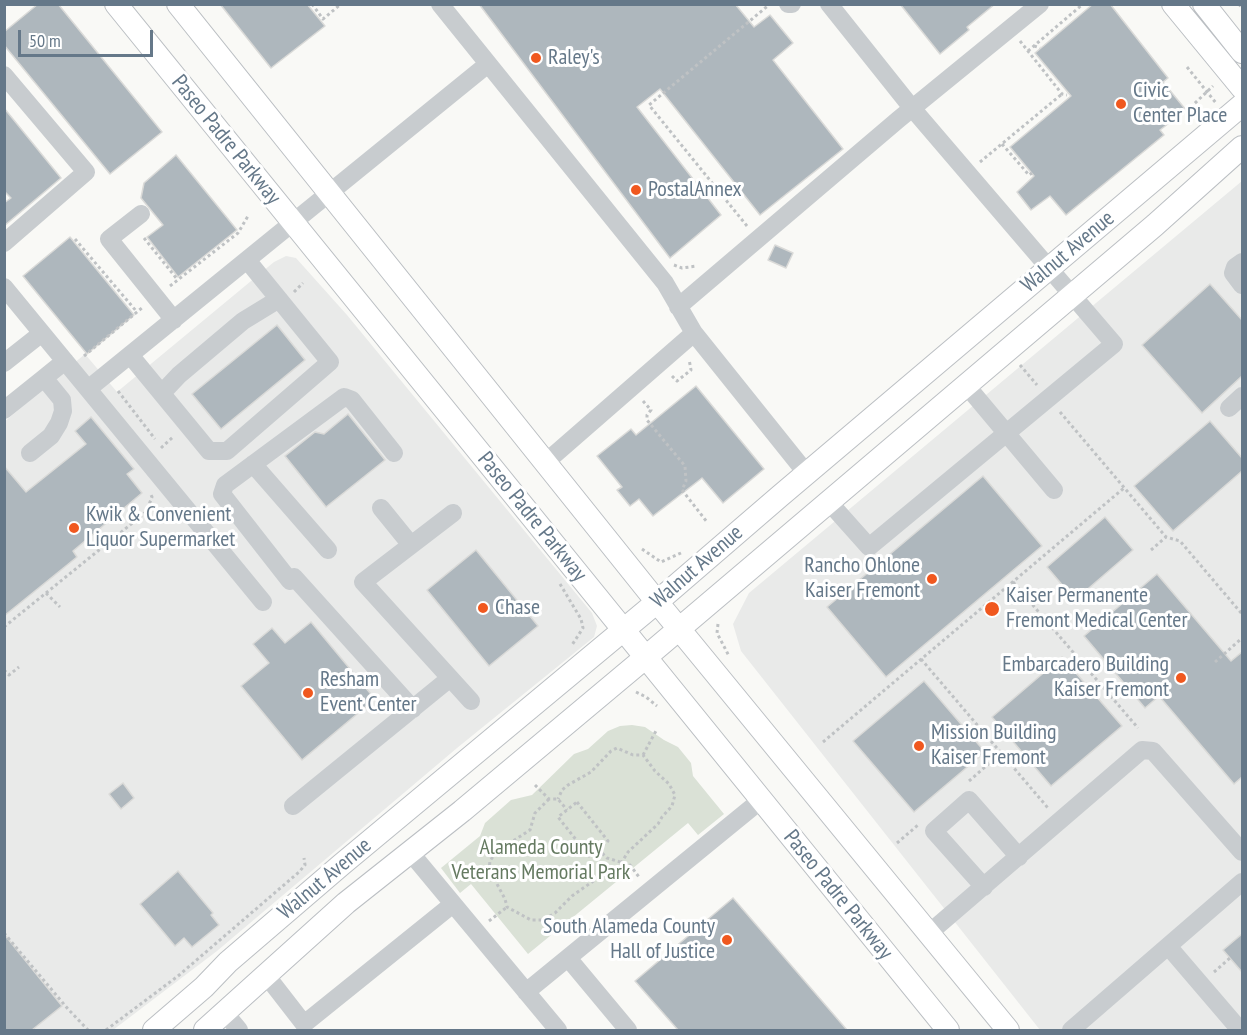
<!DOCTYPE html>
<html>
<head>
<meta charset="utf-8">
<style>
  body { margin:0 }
  #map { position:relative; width:1247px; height:1035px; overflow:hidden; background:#f9f9f6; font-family:"PT Sans Narrow",sans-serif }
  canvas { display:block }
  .frame { position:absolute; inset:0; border:6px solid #657889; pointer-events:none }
  .scale { position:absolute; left:18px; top:30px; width:135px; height:27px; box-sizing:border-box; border:3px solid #657889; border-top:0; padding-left:8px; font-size:18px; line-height:21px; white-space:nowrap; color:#657889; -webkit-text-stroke:4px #fff; paint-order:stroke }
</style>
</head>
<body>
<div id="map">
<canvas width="1247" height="1035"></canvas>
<div class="frame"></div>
<div class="scale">50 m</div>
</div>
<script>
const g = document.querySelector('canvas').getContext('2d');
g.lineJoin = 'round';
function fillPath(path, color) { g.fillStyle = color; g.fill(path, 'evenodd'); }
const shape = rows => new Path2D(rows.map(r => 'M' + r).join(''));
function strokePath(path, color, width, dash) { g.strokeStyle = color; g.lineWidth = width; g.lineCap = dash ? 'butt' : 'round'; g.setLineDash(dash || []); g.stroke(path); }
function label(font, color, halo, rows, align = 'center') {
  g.font = font + ' "PT Sans Narrow",sans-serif'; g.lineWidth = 6; g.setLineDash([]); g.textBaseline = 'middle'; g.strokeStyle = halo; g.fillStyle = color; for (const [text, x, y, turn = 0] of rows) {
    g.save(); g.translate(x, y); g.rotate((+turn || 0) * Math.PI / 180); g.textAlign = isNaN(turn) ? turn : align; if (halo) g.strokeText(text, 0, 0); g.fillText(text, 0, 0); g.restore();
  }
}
fillPath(shape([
  [1242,181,1242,1030,1040,1030,741,651,733,624,749,593],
  [286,256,296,258,347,315,592,613,597,626,594,637,457,748,217,951,113,1030,5,1030,4,422,85,354,117,392,274,262]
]), '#e9eae9');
fillPath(shape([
  [632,725,645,727,664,740,678,747,691,763,693,776,724,814,698,835,688,823,528,954,471,884,460,893,441,868,480,836,485,823,511,800,532,795,574,754,588,749,608,731,620,726]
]), '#dae1d6');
const building = shape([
  [38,4,58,4,162,132,110,174,4,45,4,32,38,4],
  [220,4,307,4,325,26,271,68,220,4],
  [479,4,735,4,754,27,770,15,793,43,773,60,843,149,760,215,660,89,637,107,721,215,670,258,479,4],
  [900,4,995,4,967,27,969,30,940,54,900,4],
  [1093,4,1110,4,1168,78,1163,82,1186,110,1160,130,1164,135,1066,215,1050,196,1031,210,1017,192,1034,176,1010,147,1071,96,1035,53,1093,4],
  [4,108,61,178,4,226,4,203,11,198,4,191,4,108],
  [176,155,237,230,178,277,147,237,163,225,141,198,144,183,176,155],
  [70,237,134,315,87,354,23,276,70,237],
  [775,245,793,253,786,268,768,260,775,245],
  [1210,284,1242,320,1242,376,1202,413,1142,345,1210,284],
  [277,325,305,360,221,429,192,394,277,325],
  [696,386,764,469,723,503,702,478,653,516,639,499,630,506,617,490,622,487,597,456,631,429,636,435,696,386],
  [348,414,385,460,326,507,285,456,315,432,324,434,348,414],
  [91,417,134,469,127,474,142,493,73,551,77,557,4,616,4,466,26,492,86,444,75,431,91,417],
  [1210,421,1242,458,1242,471,1173,531,1134,486,1210,421],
  [983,476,1042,546,886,677,827,607,983,476],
  [1105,517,1133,550,1075,600,1047,567,1105,517],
  [476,550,538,626,489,666,427,590,476,550],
  [1157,574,1231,661,1242,652,1242,777,1234,784,1159,696,1145,708,1084,636,1157,574],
  [311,622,375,699,302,760,241,686,269,663,253,644,272,628,285,643,311,622],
  [1062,657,1122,726,1051,786,992,717,1062,657],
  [924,681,985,752,914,812,853,741,924,681],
  [123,783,134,798,121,809,109,794,123,783],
  [178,871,213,913,211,915,219,925,192,947,184,938,175,946,140,904,178,871],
  [733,898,847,1030,678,1030,635,981,733,898],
  [4,934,62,1006,32,1030,4,1030,4,934],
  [1242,934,1242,972,1223,950,1242,934]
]);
fillPath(building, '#aeb7bd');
strokePath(building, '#dadad8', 1.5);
const major = shape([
  [116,4,948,1030],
  [178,4,657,602,1008,1030],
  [1173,4,1242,88],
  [1204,4,1242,52],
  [154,1030,204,987,228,962,341,865,657,602,780,496,1242,105],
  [205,1030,346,903,462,811,646,657,1155,225,1242,147]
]);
strokePath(major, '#bbbfc3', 24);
strokePath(shape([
  [312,4,323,19,341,4],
  [1239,4,1242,9],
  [4,5,6,4],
  [1020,41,1062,94,1067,95],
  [1034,46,1040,48],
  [1028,51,1083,4],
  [1187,67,1216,103],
  [1190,114,1194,104,1213,86],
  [1002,144,1029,175,1032,173],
  [980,162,1062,94],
  [747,226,649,105,770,4],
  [144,238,177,279],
  [75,239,137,312],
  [674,265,682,268,697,266],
  [170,286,238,233,248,216],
  [294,292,303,283],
  [84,356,143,307],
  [1020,365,1037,385],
  [672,376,677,381,691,370,689,359],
  [118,391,155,439],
  [643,401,651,410,647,415,647,420,685,466,686,481,682,490,707,522],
  [1060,412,1166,537],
  [161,448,174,436],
  [642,549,661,562,681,553],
  [1151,550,1166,537,1180,541,1242,614],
  [1013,582,1138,728],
  [560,584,581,619,583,628,572,645],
  [46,593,60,607],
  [718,624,717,633,729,656],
  [4,627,146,512,152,497,151,495],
  [921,659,1048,808],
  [1215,662,1242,638],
  [4,670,9,675,19,667],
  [636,692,646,697,657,706],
  [823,742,1124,488],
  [643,755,657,729],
  [969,781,1001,753],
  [535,785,549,799,558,799,567,810],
  [549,799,535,813,530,830,496,852,490,861,489,869,505,899,507,907,531,920,543,920,555,913,572,896,599,877,618,868,628,852,658,824,662,817,672,806,675,795,669,784,655,771,643,755,633,755,617,748,611,751,591,772,568,785,562,790,558,799],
  [577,802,608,841,589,856,558,817,577,802],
  [897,843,918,825],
  [598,849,607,858,630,865,639,877],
  [489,921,507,907],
  [4,933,68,1009,88,1030],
  [1214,972,1230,958],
  [106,1030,178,976,299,872,305,865,304,858]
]), '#bfc2c4', 3, [3, 3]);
strokePath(shape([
  [440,4,665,283,694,333,807,474],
  [788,4,792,4],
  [4,75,86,172,4,243],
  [141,214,109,239,174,320],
  [1242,262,1235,267,1233,273,1242,285],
  [4,287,263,602],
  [678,307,899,119,1040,4],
  [130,355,209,451,227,451,330,362,247,260],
  [4,363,42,333],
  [966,385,1054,490],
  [88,389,488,64],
  [162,393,179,375,243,321,279,299],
  [1229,408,1242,396],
  [4,410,44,378],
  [30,453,51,436,59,423,63,411,62,400,44,378,65,361],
  [546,462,694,333],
  [253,464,328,550],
  [828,501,869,547,1114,344,912,108,829,4],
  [381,508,411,545],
  [453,513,363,582,471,701],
  [294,577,413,709],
  [290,581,222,494,225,485,344,397,352,400,394,453],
  [293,806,449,679],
  [410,852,558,1030],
  [984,887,934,831,969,800,1019,857],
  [928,934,1142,750,1153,751,1242,852],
  [1168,946,1240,1030],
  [568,958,628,1030],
  [266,975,304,1024,453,904],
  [526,992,761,800],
  [225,1013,239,1030],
  [1071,1030,1242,882]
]), '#c8cccf', 18);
strokePath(major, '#fff', 22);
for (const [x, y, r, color] of [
  [536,58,6,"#f0581f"],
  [1121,104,6,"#f0581f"],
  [636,190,6,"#f0581f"],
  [74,528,6,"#f0581f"],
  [932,579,6,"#f0581f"],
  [483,608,6,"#f0581f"],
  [992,609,8,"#f0581f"],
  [1181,678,6,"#f0581f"],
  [308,693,6,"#f0581f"],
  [919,746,6,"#f0581f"],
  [727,940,6,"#f0581f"]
]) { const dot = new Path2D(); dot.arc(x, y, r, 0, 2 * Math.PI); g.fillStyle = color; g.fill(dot); strokePath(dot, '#fff', 2); }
label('22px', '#657889', '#fff', [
  ["Raley's",548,58],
  ["Civic",1133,91],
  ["Center Place",1133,116],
  ["PostalAnnex",648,190],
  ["Kwik & Convenient",86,515],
  ["Liquor Supermarket",86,540],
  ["Rancho Ohlone",920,566,"right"],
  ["Kaiser Fremont",920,591,"right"],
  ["Kaiser Permanente",1006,596],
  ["Fremont Medical Center",1006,621],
  ["Chase",495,608],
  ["Embarcadero Building",1169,665,"right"],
  ["Kaiser Fremont",1169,690,"right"],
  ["Resham",320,680],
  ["Event Center",320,705],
  ["Mission Building",931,733],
  ["Kaiser Fremont",931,758],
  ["South Alameda County",715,927,"right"],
  ["Hall of Justice",715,952,"right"]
], 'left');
label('22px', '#657889', '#fff', [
  ["Paseo Padre Parkway",226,140,51],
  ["Walnut Avenue",1068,252,-40],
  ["Paseo Padre Parkway",532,517,51],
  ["Walnut Avenue",697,567,-41],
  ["Walnut Avenue",325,879,-40],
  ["Paseo Padre Parkway",838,895,51]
]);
label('22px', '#657a61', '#fff', [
  ["Alameda County",541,848],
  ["Veterans Memorial Park",541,873]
]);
</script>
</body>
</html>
